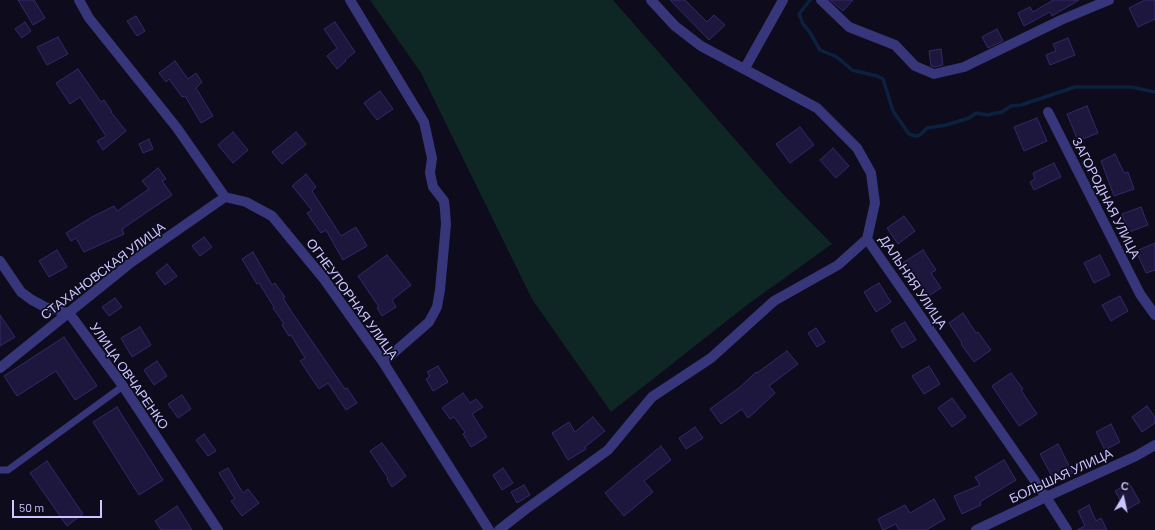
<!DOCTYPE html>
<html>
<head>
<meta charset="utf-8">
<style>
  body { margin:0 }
  #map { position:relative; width:1155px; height:530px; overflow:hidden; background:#0e0b1c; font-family:Barlow,sans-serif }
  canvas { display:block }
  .north { position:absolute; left:1103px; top:478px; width:40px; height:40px; -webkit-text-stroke:3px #0e0b1c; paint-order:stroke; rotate:9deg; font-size:11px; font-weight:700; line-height:16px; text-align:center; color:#cbc6ff }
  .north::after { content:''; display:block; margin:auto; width:14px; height:18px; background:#cbc6ff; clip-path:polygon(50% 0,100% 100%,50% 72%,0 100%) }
  .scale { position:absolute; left:12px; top:500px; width:90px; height:18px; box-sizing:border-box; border:2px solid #cbc6ff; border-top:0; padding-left:5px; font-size:12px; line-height:14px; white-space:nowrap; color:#cbc6ff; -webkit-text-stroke:3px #0e0b1c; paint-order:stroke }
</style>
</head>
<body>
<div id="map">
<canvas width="1155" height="530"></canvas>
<div class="north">С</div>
<div class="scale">50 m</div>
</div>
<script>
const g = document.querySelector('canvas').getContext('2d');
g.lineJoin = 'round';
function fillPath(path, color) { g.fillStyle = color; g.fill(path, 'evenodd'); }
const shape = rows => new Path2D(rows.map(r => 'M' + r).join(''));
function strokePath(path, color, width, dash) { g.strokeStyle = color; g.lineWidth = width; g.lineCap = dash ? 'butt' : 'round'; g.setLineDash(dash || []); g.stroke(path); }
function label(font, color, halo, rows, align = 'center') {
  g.font = font + ' Barlow,sans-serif'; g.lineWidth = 3.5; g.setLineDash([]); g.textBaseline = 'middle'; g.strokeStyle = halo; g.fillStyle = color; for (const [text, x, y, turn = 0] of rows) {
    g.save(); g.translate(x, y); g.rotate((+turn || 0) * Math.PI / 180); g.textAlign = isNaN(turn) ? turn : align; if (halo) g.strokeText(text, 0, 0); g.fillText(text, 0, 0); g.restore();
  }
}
fillPath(shape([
  [370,0,613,0,782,193,832,244,747,305,611,412,532,299,421,73]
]), '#0e2624');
strokePath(shape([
  [810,0,799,14,803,24,809,31,820,50,837,57,852,70,877,76,883,79,893,111,909,134,915,136,920,135,927,128,946,125,969,118,976,113,987,115,1002,112,1011,106,1021,105,1075,87,1131,87,1155,92]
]), '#0b213f', 3.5);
const building = shape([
  [18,0,34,0,45,18,33,25,18,0],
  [670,0,685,0,707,22,714,15,725,25,709,40,670,0],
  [830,0,853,0,843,11,830,0],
  [1053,0,1079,0,1052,16,1050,12,1024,26,1018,13,1030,7,1033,12,1053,0],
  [1145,0,1155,0,1155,19,1138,27,1129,8,1145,0],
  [136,16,145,31,137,36,127,21,136,16],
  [25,22,31,31,22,38,15,29,25,22],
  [335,22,355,52,345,60,346,61,337,69,327,56,337,48,324,29,335,22],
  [997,29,1003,41,988,48,982,37,997,29],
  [58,37,68,54,47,65,37,47,58,37],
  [1068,38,1075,55,1050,65,1046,55,1056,51,1053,44,1068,38],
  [941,49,943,65,935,67,931,66,929,51,941,49],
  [175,61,188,79,196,73,202,82,196,88,213,116,201,123,185,96,182,97,169,79,166,82,159,73,175,61],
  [78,69,101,102,104,100,112,112,111,112,126,131,103,150,97,141,106,136,80,97,70,104,56,83,78,69],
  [380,91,393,109,377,120,364,103,380,91],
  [1087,106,1098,133,1078,141,1067,114,1087,106],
  [1037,118,1047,141,1024,151,1014,127,1037,118],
  [800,127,814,145,790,163,776,144,800,127],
  [233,132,248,150,233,163,218,145,233,132],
  [296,132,306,144,282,164,272,152,296,132],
  [149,139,153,149,143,153,139,144,149,139],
  [833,148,849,166,836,178,820,160,833,148],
  [1115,154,1124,173,1128,172,1134,189,1114,196,1101,161,1115,154],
  [1054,163,1061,177,1034,190,1030,182,1035,179,1033,173,1054,163],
  [158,168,166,179,162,181,172,195,122,229,124,234,84,252,76,238,71,241,66,233,92,217,114,206,117,211,149,189,142,181,158,168],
  [306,174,316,187,312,191,341,236,356,227,367,246,343,260,326,230,321,233,307,213,312,210,292,186,306,174],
  [1141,207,1148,225,1129,232,1122,214,1141,207],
  [904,216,915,231,898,244,887,228,904,216],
  [204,237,212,247,200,256,192,246,204,237],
  [1155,243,1155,270,1146,273,1136,251,1155,243],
  [57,250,67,267,49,277,39,261,57,250],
  [923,250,936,270,931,273,941,288,927,297,917,281,913,284,901,264,923,250],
  [253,252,272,285,275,283,285,297,283,298,291,311,345,389,347,388,357,403,346,410,328,383,319,389,300,361,305,358,291,335,289,336,282,325,284,324,273,308,274,307,259,283,257,284,242,259,253,252],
  [387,255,411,285,392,300,396,307,382,316,377,308,379,307,358,276,387,255],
  [1100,255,1110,275,1094,283,1084,263,1100,255],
  [167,264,177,276,165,285,156,273,167,264],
  [879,283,891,302,876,312,864,292,879,283],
  [1120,296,1128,311,1111,321,1102,305,1120,296],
  [115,298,122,307,109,316,102,307,115,298],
  [963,313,976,333,978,332,991,350,974,362,961,344,962,343,949,323,963,313],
  [0,315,15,337,0,346,0,315],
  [905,322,916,340,902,348,891,330,905,322],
  [140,327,151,345,132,357,121,338,140,327],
  [816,328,825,342,817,347,808,333,816,328],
  [64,337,97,386,75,400,56,371,17,396,4,376,64,337],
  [787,351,798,364,769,386,775,393,756,411,748,418,742,409,721,424,710,409,739,388,756,372,757,373,787,351],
  [157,361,167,376,154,385,144,370,157,361],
  [438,366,448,382,433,391,426,379,430,376,427,372,438,366],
  [929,366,940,384,924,394,912,376,929,366],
  [1011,373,1023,389,1021,390,1037,414,1019,426,992,386,1011,373],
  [463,393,470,403,476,399,483,407,472,414,487,437,471,447,463,434,465,432,454,417,450,419,442,408,463,393],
  [182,395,191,409,178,418,168,404,182,395],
  [952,398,966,417,952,427,938,408,952,398],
  [1147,406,1155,417,1155,423,1142,432,1132,417,1147,406],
  [117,407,163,480,139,495,93,422,117,407],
  [593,417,605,431,585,447,586,449,568,460,552,433,569,422,575,432,593,417],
  [1111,424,1120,442,1105,450,1096,432,1111,424],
  [695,427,703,438,686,449,679,438,695,427],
  [204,434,216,451,208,456,196,440,204,434],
  [382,443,406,476,392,487,387,479,388,478,370,451,382,443],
  [1058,444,1073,473,1055,482,1040,454,1058,444],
  [661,446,671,460,644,481,653,492,624,516,605,493,661,446],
  [1004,460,1016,480,980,502,981,505,962,514,954,496,980,485,975,477,1004,460],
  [47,461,83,514,67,526,30,473,47,461],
  [228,468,243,493,248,489,259,503,242,516,231,501,235,499,219,473,228,468],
  [503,468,513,483,502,490,493,475,503,468],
  [1129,483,1140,502,1126,510,1115,491,1129,483],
  [524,485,530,495,517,503,511,492,524,485],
  [934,499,945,519,926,530,899,530,896,524,883,530,878,519,905,505,910,513,934,499],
  [1089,505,1096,521,1101,518,1107,530,1077,530,1085,526,1078,511,1089,505],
  [177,506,192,530,161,530,155,521,177,506]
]);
fillPath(building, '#1e173d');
strokePath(building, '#342969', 1);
strokePath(shape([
  [0,470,8,470,123,386]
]), '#37367b', 7);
strokePath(shape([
  [79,0,89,18,177,128,225,197,246,202,272,216,324,279,383,362,489,530],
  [350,0,424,122,432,158,430,173,433,187,444,201,445,210,446,224,440,290,437,307,429,322,383,362],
  [651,0,675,26,701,46,817,108,857,148,871,173,875,203,867,239,1046,497,1067,530],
  [821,0,849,27,895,45,915,66,934,74,964,67,1061,20,1109,0],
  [745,68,783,0],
  [1048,112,1140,294,1155,315],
  [0,368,129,264,225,197],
  [499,530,526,509,608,450,652,397,711,358,774,301,838,265,867,239],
  [976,530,1046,497,1136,456,1155,445]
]), '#37367b', 10);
strokePath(shape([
  [0,261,21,292,32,300,45,307,69,313,123,386,218,530]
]), '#37367b', 10);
label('13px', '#cbc6ff', '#0e0b1c', [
  ["ЗАГОРОДНАЯ УЛИЦА",1106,198,63],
  ["СТАХАНОВСКАЯ УЛИЦА",103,271,-37],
  ["ДАЛЬНЯЯ УЛИЦА",913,282,56],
  ["ОГНЕУПОРНАЯ УЛИЦА",352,299,54],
  ["УЛИЦА ОВЧАРЕНКО",129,376,55],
  ["БОЛЬШАЯ УЛИЦА",1061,476,-25]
]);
</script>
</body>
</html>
